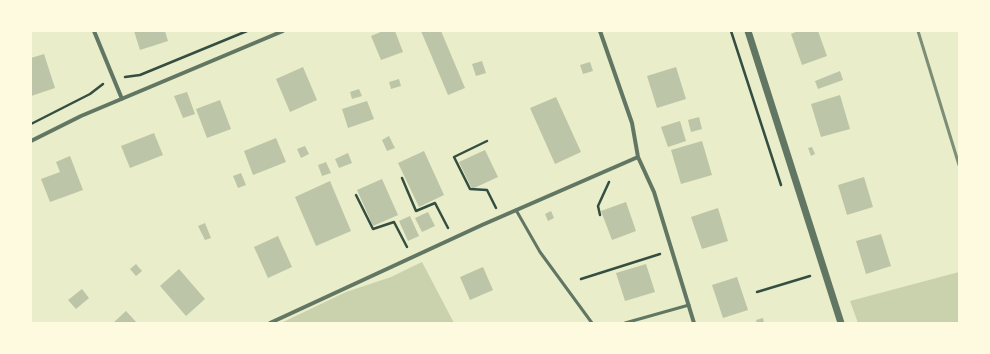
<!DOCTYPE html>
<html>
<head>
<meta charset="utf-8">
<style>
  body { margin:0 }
  #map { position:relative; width:990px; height:354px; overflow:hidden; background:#e9edc9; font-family:"Asap Condensed",sans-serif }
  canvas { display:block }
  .frame { position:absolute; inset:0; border:32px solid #fefae0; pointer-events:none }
</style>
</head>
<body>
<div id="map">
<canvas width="990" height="354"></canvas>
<div class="frame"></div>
</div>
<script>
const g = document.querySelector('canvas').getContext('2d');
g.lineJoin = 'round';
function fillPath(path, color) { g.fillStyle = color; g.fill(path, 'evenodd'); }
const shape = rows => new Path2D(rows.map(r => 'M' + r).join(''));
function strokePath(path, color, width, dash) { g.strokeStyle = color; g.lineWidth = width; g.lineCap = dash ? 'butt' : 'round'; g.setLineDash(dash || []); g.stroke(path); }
fillPath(shape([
  [422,262,454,323,281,323,346,292,391,277],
  [959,272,959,323,858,323,850,301]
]), '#cad2ad');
fillPath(shape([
  [134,31,165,31,168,41,140,50],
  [383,31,395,31,403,52,381,60,371,36],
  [421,31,441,31,465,88,448,95],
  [798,31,818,31,827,56,802,65,791,34],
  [44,54,55,88,31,96,31,58],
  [482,61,486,73,476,76,472,64],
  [590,62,593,71,583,74,580,65],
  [303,67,317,100,290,112,276,79],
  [676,67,686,99,657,108,647,76],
  [840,71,843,80,818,89,815,81],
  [399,79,401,86,391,89,389,82],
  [359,89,362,96,352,99,350,92],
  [187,92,195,114,183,118,174,96],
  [840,95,850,129,821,137,811,104],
  [556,97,581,152,555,164,530,108],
  [220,100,231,129,207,138,196,109],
  [367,101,374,119,348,128,342,109],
  [699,117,702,129,691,132,688,120],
  [680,121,686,141,668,147,661,127],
  [154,133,163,155,130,168,121,146],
  [389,136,395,148,387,151,382,140],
  [276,138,286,162,253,175,244,151],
  [702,141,712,175,681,184,671,150],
  [305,146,309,154,301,158,297,149],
  [812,147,815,154,811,156,808,148],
  [485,150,498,177,472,189,459,162],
  [424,151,444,195,419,207,398,163],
  [348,153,352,163,339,168,335,159],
  [70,156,83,190,50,202,41,179,60,172,56,162],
  [326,162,331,173,322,176,318,165],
  [241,173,246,185,238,188,233,176],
  [864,177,873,207,847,215,838,185],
  [382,179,398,215,373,226,357,190],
  [330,181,351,231,316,246,295,197],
  [626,202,636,231,612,240,601,211],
  [718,208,728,241,702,249,691,217],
  [551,211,554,218,548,221,545,214],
  [428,212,435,226,422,232,415,218],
  [410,216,419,236,408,241,399,221],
  [205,223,211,238,205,240,198,226],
  [881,234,891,266,866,274,856,241],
  [278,236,292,267,268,278,254,247],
  [136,264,142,271,136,276,130,269],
  [646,264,655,292,625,301,616,273],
  [483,267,493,290,470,300,460,277],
  [179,269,205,299,186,316,160,286],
  [737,277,748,310,723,318,712,285],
  [82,289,89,298,76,309,68,300],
  [126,311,137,323,113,323],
  [763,318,764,323,757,323,756,320]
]), '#bcc5a7');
strokePath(shape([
  [731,31,781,185],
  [125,77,140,75,247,31],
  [31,124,90,94,103,84],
  [487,141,454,157,470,189,487,190,496,208],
  [402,178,416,211,435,203,448,228],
  [356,195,373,229,394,222,407,247],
  [600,215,598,206,609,182],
  [581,279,660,254],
  [757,292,810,276]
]), '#344e41', 2.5);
strokePath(shape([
  [516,210,540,252,592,323],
  [625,323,689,305]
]), '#617663', 3);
strokePath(shape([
  [94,31,122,99],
  [600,31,632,123,638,157,654,192,694,323],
  [31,141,81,116,283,31],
  [270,323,482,225,638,157]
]), '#617663', 4);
strokePath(shape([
  [748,31,841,323]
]), '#617663', 7);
strokePath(shape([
  [918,31,959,165]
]), '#7c8e77', 3);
</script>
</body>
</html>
